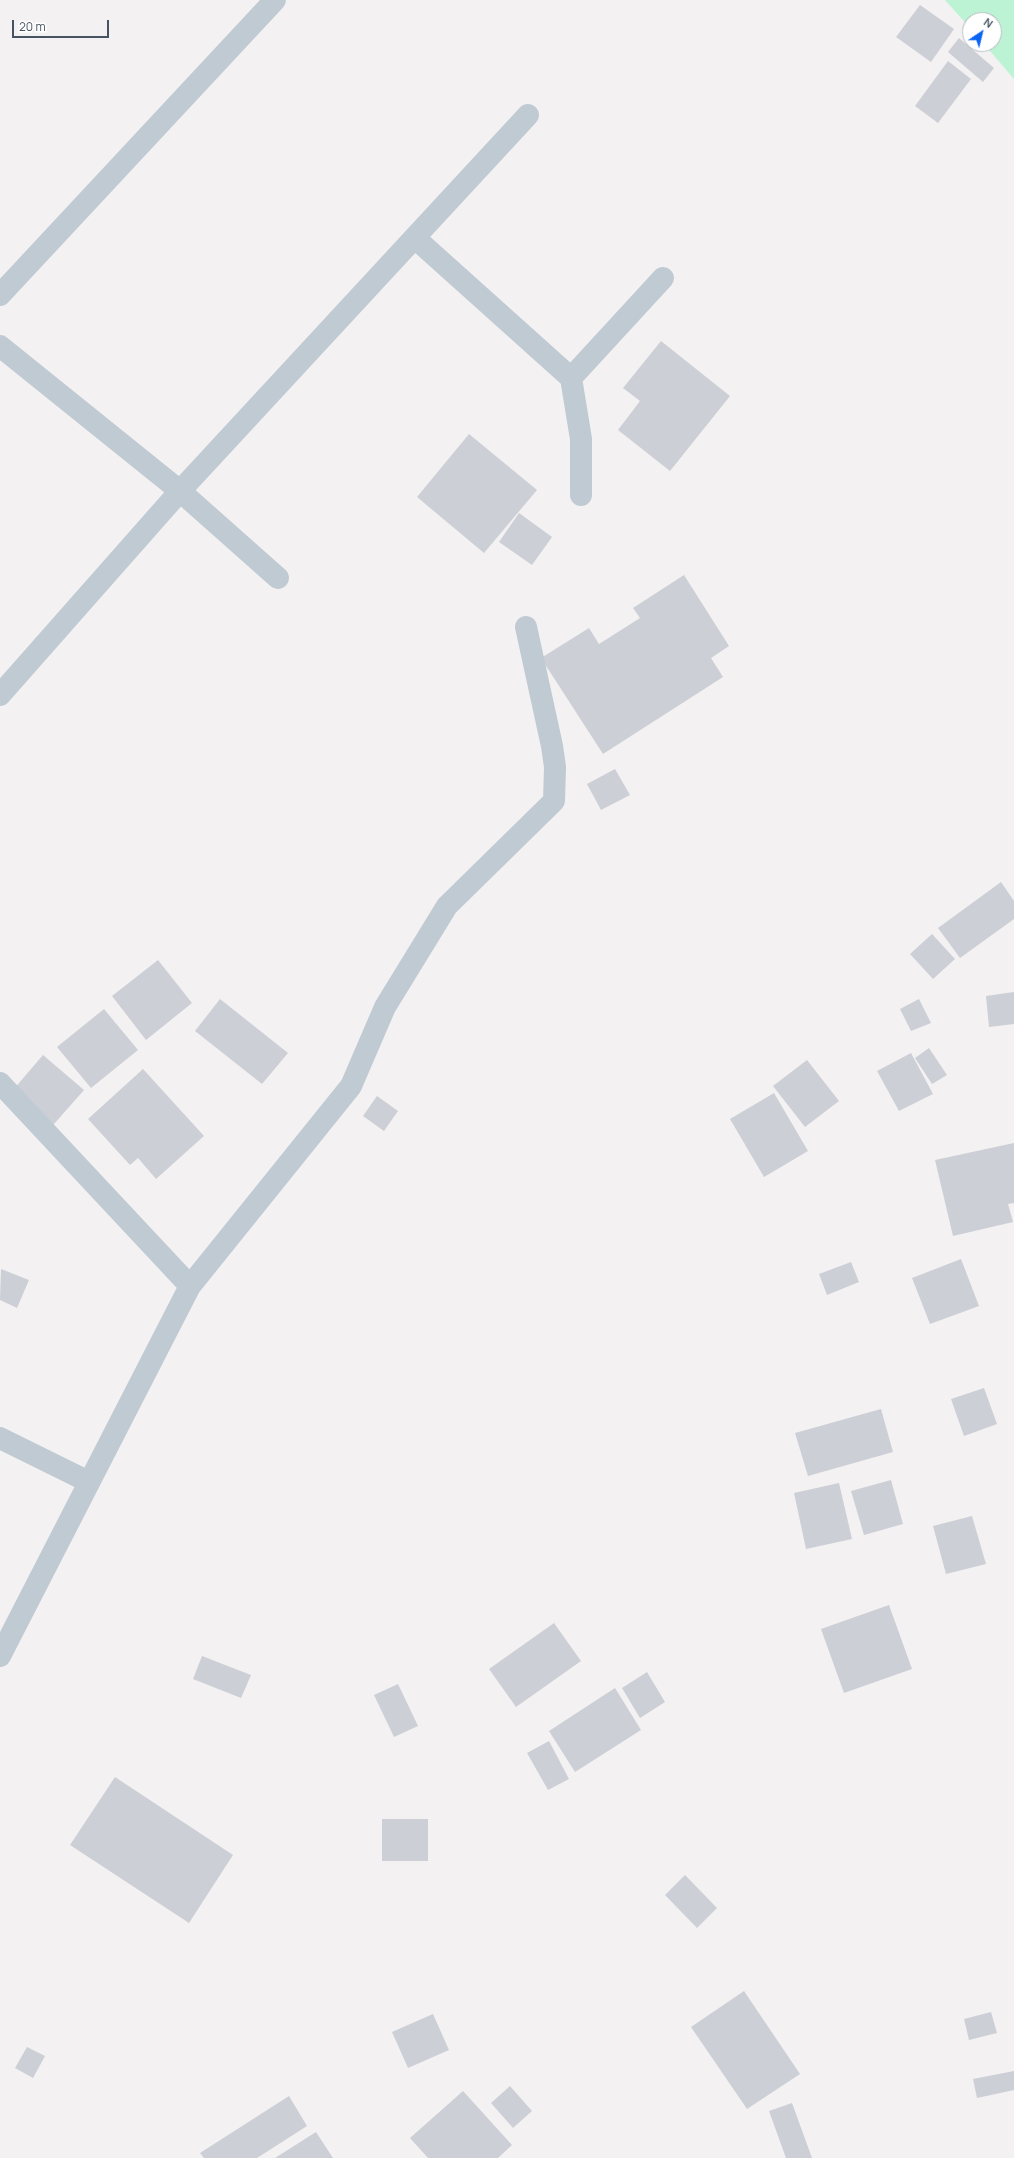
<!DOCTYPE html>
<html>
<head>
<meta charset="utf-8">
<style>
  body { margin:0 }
  #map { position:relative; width:1014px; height:2158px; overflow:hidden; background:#f3f1f1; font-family:Manrope,sans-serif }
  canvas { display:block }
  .north { position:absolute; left:962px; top:12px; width:40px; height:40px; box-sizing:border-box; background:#fff; border:1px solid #b5babf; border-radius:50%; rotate:35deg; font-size:11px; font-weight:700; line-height:16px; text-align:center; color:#475360 }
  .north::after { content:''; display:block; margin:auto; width:14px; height:18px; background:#0964f4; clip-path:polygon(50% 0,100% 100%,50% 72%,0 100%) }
  .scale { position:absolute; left:12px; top:20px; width:97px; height:18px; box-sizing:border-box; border:2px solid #475360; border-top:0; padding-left:5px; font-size:12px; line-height:14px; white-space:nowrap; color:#475360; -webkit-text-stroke:3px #fff; paint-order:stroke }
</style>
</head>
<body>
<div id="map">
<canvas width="1014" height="2158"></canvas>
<div class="north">N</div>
<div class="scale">20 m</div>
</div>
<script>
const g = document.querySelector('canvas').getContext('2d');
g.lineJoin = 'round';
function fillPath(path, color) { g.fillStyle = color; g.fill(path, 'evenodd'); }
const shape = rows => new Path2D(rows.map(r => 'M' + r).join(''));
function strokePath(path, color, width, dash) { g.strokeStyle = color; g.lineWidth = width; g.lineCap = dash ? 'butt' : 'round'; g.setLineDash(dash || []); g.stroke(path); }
fillPath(shape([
  [945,0,1014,0,1014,79,984,44,994,44,994,20,970,20,970,28]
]), '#bcf3d4');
fillPath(shape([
  [920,5,954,29,931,62,896,37],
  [959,38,994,68,983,82,948,52],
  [948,61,971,79,938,123,915,106],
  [661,341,730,396,670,471,618,430,640,401,623,388],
  [469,434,537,490,484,553,417,497],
  [519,513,552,537,532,565,499,542],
  [684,575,729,646,711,658,723,677,603,754,541,658,589,628,599,644,640,618,633,608],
  [615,769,630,795,601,810,587,784],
  [1001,882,1014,901,1014,919,960,958,938,928],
  [932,934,955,959,933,979,910,954],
  [158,960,192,1003,146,1040,112,996],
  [1014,992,1014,1024,989,1027,986,996],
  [220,999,288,1053,262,1084,195,1031],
  [919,999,931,1023,911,1031,900,1009],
  [104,1009,138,1050,91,1088,57,1047],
  [929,1048,947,1075,932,1084,915,1058],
  [911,1053,933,1094,899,1111,877,1071],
  [43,1055,84,1090,47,1132,7,1097],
  [807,1060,839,1101,805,1127,773,1086],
  [143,1069,204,1136,156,1179,138,1158,130,1165,88,1119],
  [774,1093,808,1151,764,1177,730,1119],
  [377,1096,398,1111,384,1131,363,1116],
  [1014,1143,1014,1203,1008,1204,1013,1222,953,1236,935,1160],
  [961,1259,979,1306,930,1324,912,1278],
  [851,1262,859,1282,827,1295,819,1274],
  [1,1269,29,1280,17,1308,0,1300],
  [984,1388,997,1424,964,1436,951,1399],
  [881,1409,893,1452,808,1476,795,1433],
  [891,1480,903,1524,864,1535,851,1491],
  [839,1483,852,1539,806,1549,794,1493],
  [972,1516,986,1564,946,1574,933,1526],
  [889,1605,912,1669,844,1693,821,1629],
  [554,1623,581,1661,516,1707,489,1669],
  [202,1656,251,1675,241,1698,193,1679],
  [647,1672,665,1702,640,1718,622,1688],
  [398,1684,418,1726,394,1737,374,1695],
  [615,1688,641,1730,575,1772,549,1731],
  [549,1741,569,1779,548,1790,527,1753],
  [115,1777,233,1855,189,1923,70,1845],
  [382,1819,428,1819,428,1861,382,1861],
  [685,1875,717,1908,697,1928,665,1895],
  [744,1991,800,2074,747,2109,691,2027],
  [991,2012,997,2033,969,2040,964,2019],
  [433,2014,449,2050,408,2068,392,2032],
  [27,2047,45,2056,33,2078,15,2068],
  [1014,2071,1014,2090,977,2098,973,2079],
  [510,2086,532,2111,513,2128,491,2103],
  [463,2091,512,2145,498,2158,428,2158,410,2138],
  [289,2096,307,2126,257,2158,204,2158,200,2153],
  [792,2103,812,2158,786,2158,769,2111],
  [316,2132,333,2158,275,2158]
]), '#cccfd6');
strokePath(shape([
  [415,238,571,378,581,439,581,495],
  [0,295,275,0],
  [0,346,180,491,278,578],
  [571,378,663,278],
  [0,695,180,491,528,115],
  [0,1083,190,1286],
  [0,1438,89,1482],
  [0,1656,190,1286,351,1086,385,1007,447,906,554,801,555,767,552,746,526,627]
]), '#c0cad3', 22);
</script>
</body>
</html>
